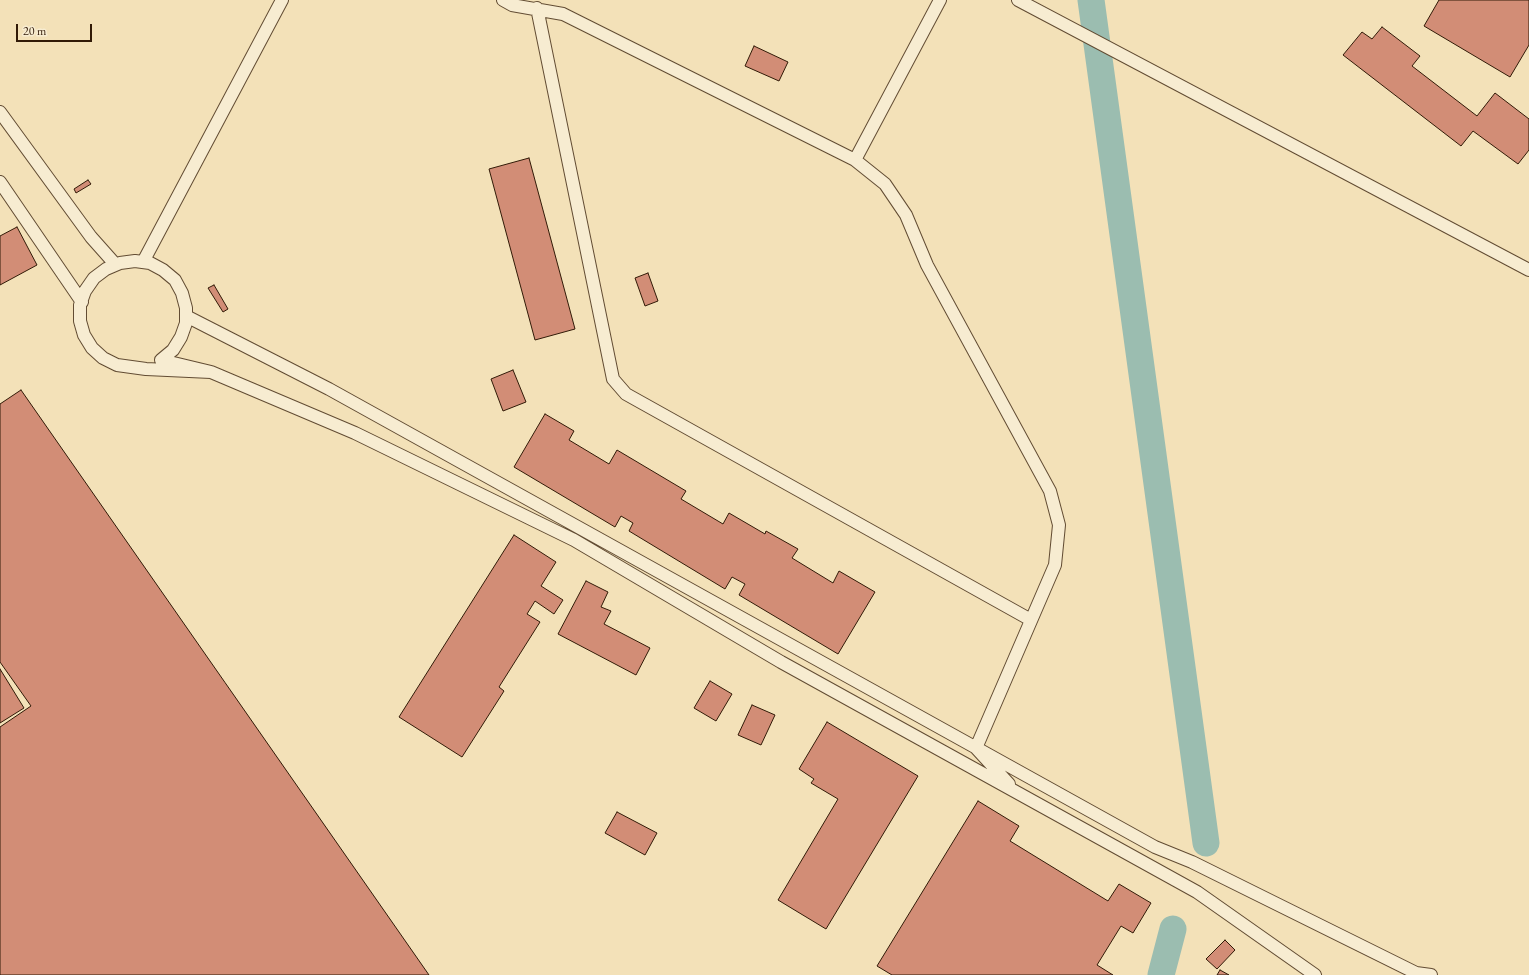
<!DOCTYPE html>
<html>
<head>
<meta charset="utf-8">
<style>
  body { margin:0 }
  #map { position:relative; width:1529px; height:975px; overflow:hidden; background:#f3e1b8; font-family:"EB Garamond",serif }
  canvas { display:block }
  .scale { position:absolute; left:16px; top:24px; width:76px; height:18px; box-sizing:border-box; border:2px solid #311a07; border-top:0; padding-left:5px; font-size:12px; line-height:14px; white-space:nowrap; color:#311a07; -webkit-text-stroke:3px #f7ecd1; paint-order:stroke }
</style>
</head>
<body>
<div id="map">
<canvas width="1529" height="975"></canvas>
<div class="scale">20 m</div>
</div>
<script>
const g = document.querySelector('canvas').getContext('2d');
g.lineJoin = 'round';
const shape = rows => new Path2D(rows.map(r => 'M' + r).join(''));
function strokePath(path, color, width, dash) { g.strokeStyle = color; g.lineWidth = width; g.lineCap = dash ? 'butt' : 'round'; g.setLineDash(dash || []); g.stroke(path); }
function fillPath(path, color) { g.fillStyle = color; g.fill(path, 'evenodd'); }
strokePath(shape([
  [1091,0,1206,843],
  [1161,975,1173,929]
]), '#9bbdb0', 27);
const building = shape([
  [1439,0,1529,0,1529,45,1510,77,1424,26,1439,0],
  [1382,27,1420,56,1412,66,1477,116,1495,93,1529,119,1529,150,1518,164,1473,131,1461,146,1343,55,1362,32,1372,39,1382,27],
  [754,46,788,62,779,81,745,66,754,46],
  [529,158,575,329,535,340,489,169,529,158],
  [88,180,91,184,76,193,74,189,88,180],
  [17,227,37,265,0,285,0,236,17,227],
  [648,273,658,301,645,306,635,278,648,273],
  [214,285,228,309,223,312,208,288,214,285],
  [513,370,526,402,503,411,491,379,513,370],
  [21,390,429,975,0,975,0,727,31,706,0,662,0,404,21,390],
  [545,414,574,431,569,440,609,464,617,450,686,491,681,499,723,524,729,513,765,534,766,531,798,549,792,558,833,583,839,571,875,592,838,654,739,595,745,584,732,577,725,589,629,531,633,523,621,516,615,527,514,467,545,414],
  [514,535,556,562,541,586,563,600,554,614,535,601,527,614,540,622,499,687,504,691,462,757,399,717,514,535],
  [586,581,608,592,601,607,611,611,604,624,650,648,636,675,558,634,586,581],
  [0,669,24,708,0,723,0,669],
  [710,681,732,694,716,721,694,708,710,681],
  [752,705,775,715,761,745,738,735,752,705],
  [827,722,918,776,826,929,778,900,838,799,811,783,814,779,799,769,827,722],
  [978,801,1019,826,1010,841,1108,901,1119,884,1151,903,1133,933,1121,926,1097,965,1113,975,892,975,877,966,978,801],
  [617,812,657,833,645,855,605,833,617,812],
  [1225,940,1235,950,1217,969,1206,959,1225,940],
  [1220,970,1229,975,1217,975,1220,970]
]);
fillPath(building, '#d28d76');
strokePath(building, '#311a07', 1);
const lane = shape([
  [503,0,512,5,563,14,855,160,885,184,906,215,927,265,1050,491,1059,525,1055,565,976,748,1009,784],
  [1018,0,1529,270],
  [537,8,613,379,626,394,1031,620],
  [0,112,91,237,115,264],
  [855,160,940,0],
  [0,182,82,302],
  [135,261,150,263,163,270,175,280,182,293,186,308,186,323,181,337,173,350,161,360,211,372,146,369,117,365,103,358,92,348,84,335,80,321,80,305,85,291,94,278,106,269,120,263,135,261],
  [143,262,282,0],
  [186,316,329,389,1155,847,1192,862,1416,973,1431,975],
  [211,372,355,433,574,540,781,662,1197,892,1315,975]
]);
strokePath(lane, '#624c33', 14);
strokePath(lane, '#f7ecd1', 12);
</script>
</body>
</html>
